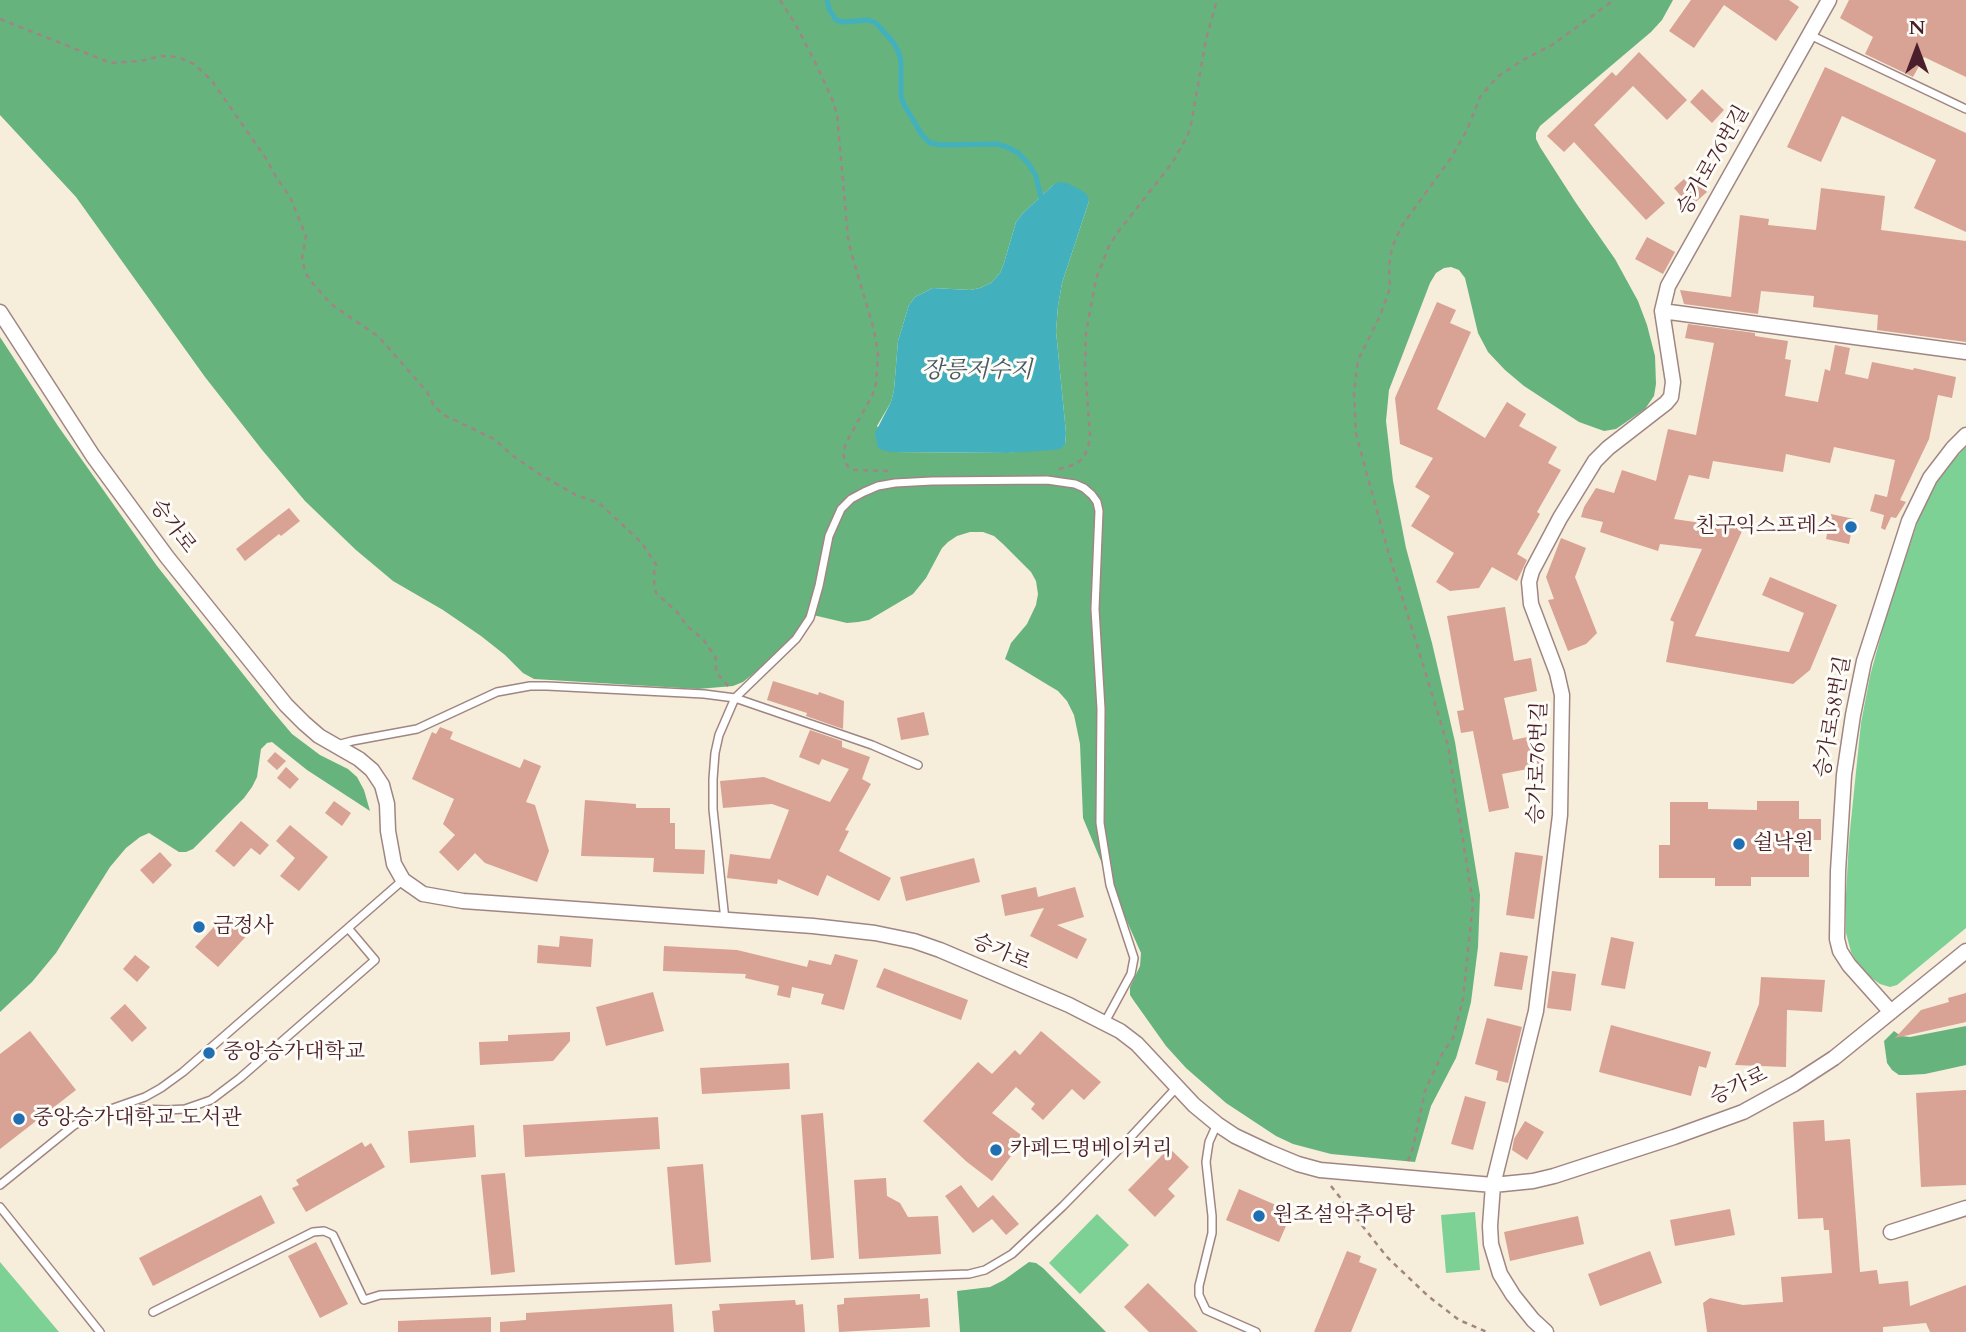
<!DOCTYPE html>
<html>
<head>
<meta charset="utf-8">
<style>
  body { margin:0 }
  #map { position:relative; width:1966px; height:1332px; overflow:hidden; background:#f7eddb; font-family:Cardo,serif }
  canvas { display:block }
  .north { position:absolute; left:1882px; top:14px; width:70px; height:70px; -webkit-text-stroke:5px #fdfcf7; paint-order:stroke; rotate:0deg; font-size:19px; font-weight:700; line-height:28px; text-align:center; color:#4a1f2b }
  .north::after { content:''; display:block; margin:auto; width:24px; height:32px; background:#4a1f2b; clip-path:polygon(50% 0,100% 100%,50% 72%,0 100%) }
</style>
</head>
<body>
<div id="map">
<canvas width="1966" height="1332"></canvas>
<div class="north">N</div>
</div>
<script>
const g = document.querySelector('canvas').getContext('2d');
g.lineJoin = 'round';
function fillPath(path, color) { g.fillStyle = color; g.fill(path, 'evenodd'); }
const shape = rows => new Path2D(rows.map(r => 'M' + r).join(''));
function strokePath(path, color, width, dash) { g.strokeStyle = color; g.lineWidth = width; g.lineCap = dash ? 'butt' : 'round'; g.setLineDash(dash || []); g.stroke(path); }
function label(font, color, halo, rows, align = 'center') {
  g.font = font + ' Cardo,"Noto Serif KR",serif'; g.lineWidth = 6; g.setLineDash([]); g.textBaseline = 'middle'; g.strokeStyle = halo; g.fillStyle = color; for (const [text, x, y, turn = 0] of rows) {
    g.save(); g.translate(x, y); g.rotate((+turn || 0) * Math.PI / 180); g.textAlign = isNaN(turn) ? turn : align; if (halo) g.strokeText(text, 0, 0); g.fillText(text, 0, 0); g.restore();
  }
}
fillPath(shape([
  [1966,446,1966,928,1897,985,1890,987,1880,984,1870,977,1858,964,1851,952,1846,933,1846,895,1849,840,1861,723,1870,676,1889,606,1922,509,1942,474],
  [1475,1212,1480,1270,1446,1273,1441,1215],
  [1097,1214,1129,1245,1080,1294,1049,1263],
  [0,1262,59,1332,0,1332]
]), '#7dd194');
fillPath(shape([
  [0,0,1673,0,1662,20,1651,32,1540,126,1536,133,1536,139,1540,147,1576,203,1615,259,1638,301,1647,325,1655,356,1656,384,1654,396,1645,409,1616,429,1604,431,1579,422,1524,386,1505,370,1488,352,1478,333,1465,278,1459,270,1451,267,1444,268,1436,273,1430,283,1389,390,1386,421,1393,481,1406,548,1432,643,1455,742,1480,895,1478,947,1471,1002,1463,1034,1456,1058,1431,1106,1415,1162,1331,1154,1293,1144,1276,1136,1226,1103,1186,1068,1166,1046,1134,1001,1130,995,1130,987,1140,966,1141,953,1113,890,1083,818,1080,744,1074,715,1067,701,1058,691,1005,659,1011,643,1027,624,1036,605,1038,594,1036,581,1031,572,1003,544,994,536,983,532,970,532,957,536,948,542,942,548,926,578,913,594,869,620,858,622,847,623,813,615,805,618,791,640,768,662,743,682,733,686,698,689,534,679,523,673,505,655,481,636,443,610,393,581,356,550,305,501,263,451,205,377,76,197,0,115],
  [1053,185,1089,201,1062,283,1058,306,1056,331,1066,433,1065,445,1008,453,895,452,877,426,891,402,894,390,898,341,909,305,915,297,933,288,970,290,980,288,991,283,1000,273,1004,263,1016,222,1023,213],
  [0,337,58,426,157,566,270,708,292,734,320,755,348,769,357,777,364,790,370,811,307,770,272,742,267,743,261,749,257,777,252,787,244,798,193,849,186,852,179,852,149,833,140,837,126,848,110,867,56,953,32,982,0,1012],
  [1966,1026,1966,1065,1925,1074,1907,1075,1899,1075,1892,1070,1887,1063,1884,1041,1894,1031,1901,1036,1910,1037],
  [1029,1262,1036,1263,1043,1268,1106,1332,960,1332,957,1291,990,1287,1004,1280]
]), '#66b37e');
fillPath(shape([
  [1059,182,1067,183,1081,190,1087,195,1089,201,1062,283,1058,306,1056,331,1066,433,1065,445,1060,449,1053,450,1008,453,895,452,885,451,878,448,875,433,891,402,894,390,898,341,909,305,915,297,933,288,970,290,980,288,991,283,1000,273,1004,263,1016,222,1023,213,1053,185]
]), '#42b1bd');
strokePath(shape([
  [827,0,829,9,836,20,844,22,868,20,876,23,893,42,899,53,901,63,901,94,903,103,922,135,930,143,941,145,998,144,1009,148,1018,153,1028,163,1036,176,1042,202]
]), '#42b1bd', 5);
fillPath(shape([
  [1691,0,1789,0,1799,7,1776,41,1724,5,1694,48,1669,31],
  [1849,0,1966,0,1966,77,1924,57,1913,77,1865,54,1873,37,1840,18],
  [1639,52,1687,100,1667,120,1633,86,1594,125,1665,203,1646,220,1574,142,1564,152,1547,136,1612,72,1616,76],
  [1825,67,1966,133,1966,232,1914,208,1936,160,1842,116,1821,162,1787,147],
  [1702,89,1724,110,1712,123,1690,102],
  [1684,179,1690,186,1697,181,1707,192,1690,207,1674,188],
  [1821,188,1885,196,1881,230,1966,241,1966,342,1877,330,1878,315,1813,307,1814,296,1761,291,1758,314,1684,304,1680,290,1731,297,1740,215,1769,219,1768,225,1816,230],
  [1647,237,1675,252,1663,274,1635,259],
  [1437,302,1456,310,1450,323,1471,332,1437,409,1485,438,1507,402,1526,414,1519,426,1557,447,1548,463,1561,470,1537,512,1540,514,1517,554,1527,560,1517,581,1492,567,1479,588,1450,591,1436,582,1454,553,1411,526,1430,496,1415,487,1433,458,1400,444,1395,398],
  [1688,324,1755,333,1755,336,1788,341,1785,359,1791,360,1785,396,1818,402,1825,369,1830,371,1835,345,1850,348,1845,374,1868,379,1872,362,1913,370,1914,368,1956,377,1952,398,1938,395,1929,439,1900,500,1906,502,1896,518,1891,517,1885,530,1881,528,1884,515,1870,511,1875,494,1887,497,1895,460,1834,447,1830,463,1786,454,1783,472,1713,461,1709,479,1689,475,1674,519,1743,529,1695,636,1789,652,1804,613,1762,595,1770,577,1837,605,1810,670,1793,684,1666,662,1674,622,1670,620,1702,549,1660,544,1658,551,1600,532,1603,522,1581,517,1584,507,1596,488,1614,493,1622,470,1656,481,1668,429,1696,435,1714,343,1685,338],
  [289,508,300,521,281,536,279,534,245,561,236,549],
  [1831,514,1854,519,1849,544,1826,539],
  [1561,538,1586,548,1575,577,1597,633,1586,644,1568,651,1548,600,1554,599,1546,577],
  [1505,607,1514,661,1531,658,1537,691,1504,698,1513,740,1537,735,1543,766,1502,774,1509,808,1489,812,1473,731,1461,733,1457,711,1464,710,1447,616],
  [773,681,818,695,819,692,844,701,843,729,806,716,807,713,767,700],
  [924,712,929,735,901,740,897,718],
  [440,727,453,732,450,739,520,768,524,759,541,766,526,802,535,805,549,851,537,882,485,863,475,853,458,871,439,852,455,835,443,824,454,799,412,779,432,732,436,734],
  [810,730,842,741,842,747,870,757,862,779,871,784,845,830,849,831,839,851,891,878,879,901,827,875,818,896,778,879,777,884,727,878,730,854,770,859,789,810,772,804,723,808,720,781,764,777,830,802,849,769,822,759,819,765,799,757],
  [275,752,286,761,277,770,267,761],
  [286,767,299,779,290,789,277,778],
  [585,800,636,804,636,808,670,808,670,823,675,823,675,849,705,850,704,874,653,872,654,858,581,856],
  [334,801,351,813,342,826,325,813],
  [1757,801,1799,801,1799,819,1821,819,1821,840,1809,840,1809,877,1751,877,1751,886,1715,886,1715,878,1659,878,1659,845,1670,845,1670,802,1708,802,1708,809,1757,810],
  [241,821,269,845,260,855,251,848,234,867,215,851],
  [290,825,328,857,299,891,280,876,295,858,276,841],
  [160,852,172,865,153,884,140,870],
  [1515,852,1543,856,1534,919,1506,915],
  [974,858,980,882,906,901,900,877],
  [1036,887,1038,897,1075,887,1084,917,1057,925,1087,939,1077,959,1030,936,1044,908,1005,916,1001,895],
  [228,912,250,932,218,967,195,947],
  [560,936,593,939,591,967,537,963,538,945,559,947],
  [1611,937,1634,942,1625,989,1601,985],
  [664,946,737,950,807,967,809,960,831,965,835,954,858,960,844,1010,821,1004,824,994,792,987,790,998,777,995,779,986,745,978,746,974,663,971],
  [1500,952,1528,956,1522,990,1494,986],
  [135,955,150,967,137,982,123,969],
  [884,968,968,1000,961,1020,876,987],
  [1552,971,1576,974,1571,1011,1547,1008],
  [1761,977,1825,980,1822,1012,1787,1010,1786,1067,1735,1065,1759,1004],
  [653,992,664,1031,606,1046,596,1007],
  [1966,993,1966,1022,1895,1038,1921,1010,1949,1002,1948,998],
  [125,1004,147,1028,132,1042,110,1018],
  [1487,1018,1522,1027,1508,1083,1496,1080,1498,1071,1475,1064],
  [1611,1025,1711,1052,1706,1068,1699,1066,1691,1096,1599,1072],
  [30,1031,76,1090,0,1149,0,1054],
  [1041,1031,1101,1082,1084,1100,1072,1089,1043,1120,1031,1109,1035,1104,1016,1087,992,1113,1025,1138,992,1181,967,1162,923,1121,978,1062,992,1074,1015,1050,1020,1055],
  [570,1032,570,1041,553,1061,480,1065,479,1042,508,1041,508,1035],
  [789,1063,790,1089,702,1094,700,1068],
  [1966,1090,1966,1185,1921,1187,1916,1093],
  [1465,1096,1486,1102,1473,1150,1451,1144],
  [823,1113,834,1258,811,1260,801,1115],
  [658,1117,660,1149,525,1157,523,1125],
  [1824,1120,1825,1141,1850,1139,1860,1272,1877,1270,1879,1284,1908,1281,1910,1306,1966,1285,1966,1332,1930,1332,1926,1323,1883,1327,1883,1332,1707,1332,1703,1303,1710,1298,1743,1305,1783,1302,1781,1277,1832,1273,1829,1230,1824,1230,1823,1218,1798,1219,1793,1122],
  [1525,1121,1544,1132,1527,1160,1512,1150,1514,1139],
  [474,1125,476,1157,410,1163,408,1131],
  [362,1142,365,1147,371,1143,385,1167,306,1212,292,1188,299,1185,296,1180],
  [1169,1148,1189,1167,1168,1189,1175,1196,1155,1217,1128,1190],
  [703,1164,711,1262,675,1265,667,1167],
  [505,1173,515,1272,491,1275,481,1175],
  [886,1178,887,1196,900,1203,908,1217,938,1216,941,1254,859,1259,854,1180],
  [961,1185,978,1208,993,1195,1019,1224,1006,1235,992,1219,973,1233,945,1196],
  [1239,1189,1292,1212,1279,1242,1226,1220],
  [261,1195,275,1223,153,1286,139,1258],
  [1730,1209,1735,1235,1675,1246,1670,1220],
  [1578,1216,1584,1244,1510,1261,1504,1232],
  [316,1242,348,1304,320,1318,288,1256],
  [1347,1251,1361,1256,1359,1262,1377,1269,1351,1332,1314,1332],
  [1650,1251,1662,1283,1600,1306,1588,1274],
  [1148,1283,1198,1332,1149,1332,1124,1307],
  [920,1294,920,1299,928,1298,930,1327,839,1332,837,1305,844,1304,844,1298],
  [795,1300,796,1305,803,1304,805,1332,714,1332,712,1311,720,1310,719,1304],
  [672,1304,674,1332,500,1332,500,1322,526,1320,526,1313],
  [491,1317,491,1332,398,1332,398,1321]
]), '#d8a294');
const service = shape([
  [1810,35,1966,109],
  [337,745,352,741,417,729,497,692,530,686,547,686,704,694,735,698,872,745,918,765],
  [725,920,713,809,713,779,715,753,719,735,735,698,796,639,810,618,819,586,829,536,841,509,851,499,864,492,878,486,895,483,932,481,1047,480,1075,484,1084,488,1092,495,1097,502,1099,511,1095,609,1101,709,1100,823,1110,885,1134,958,1131,974,1105,1022],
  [119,1108,167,1110,185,1109,211,1100,240,1078,375,960,348,928],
  [1217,1124,1209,1142,1206,1162,1212,1216,1212,1233,1199,1286,1199,1295,1206,1310,1256,1332],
  [0,1185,73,1126,91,1116,145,1097,161,1088,183,1072,403,880],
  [0,1207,100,1332],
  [153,1312,313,1232,324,1231,333,1235,364,1300,380,1295,969,1274,985,1270,1012,1254,1063,1206,1127,1141,1177,1087]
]);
const minor = shape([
  [1662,311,1966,352],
  [0,312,93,456,167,557,216,618,286,705,304,723,319,736,359,759,372,770,382,785,387,804,388,831,394,864,403,880,423,894,463,901,813,926,875,933,914,941,940,950,1069,1005,1120,1031,1137,1044,1194,1105,1217,1124,1235,1136,1269,1152,1298,1164,1320,1170,1493,1185,1533,1181,1554,1176,1674,1137,1743,1112,1794,1084,1834,1058,1966,951],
  [1891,1012,1849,965,1840,951,1837,939,1838,871,1844,775,1853,715,1864,661,1909,521,1930,478,1953,448,1966,435],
  [1891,1232,1966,1208],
  [1546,1332,1533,1320,1513,1295,1500,1274,1491,1244,1490,1226,1493,1185,1536,1011,1560,815,1562,695,1557,673,1531,604,1529,582,1532,571,1560,518,1595,461,1608,448,1666,403,1671,397,1673,382,1662,311,1668,286,1829,0]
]);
strokePath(service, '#a08683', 10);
strokePath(minor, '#a08683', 17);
strokePath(shape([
  [780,0,796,25,816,64,832,99,837,114,848,238,851,252,874,330,878,354,876,384,872,396,847,441,843,451,844,458,848,467,854,470,888,471],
  [0,19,111,63,141,61,161,56,178,57,194,64,212,81,267,160,276,177,290,197,306,236,302,259,305,271,309,279,331,304,379,337,427,392,434,406,444,415,494,439,513,456,541,475,576,495,599,503,641,542,657,566,654,572,654,581,656,593,677,612,688,627,703,639,716,658,716,672,729,687],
  [1059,469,1076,464,1082,459,1088,449,1090,436,1085,365,1086,333,1096,279,1109,246,1118,232,1172,163,1187,137,1191,125,1206,39,1217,0],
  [1408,1161,1413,1147,1425,1091,1442,1054,1453,1038,1463,999,1473,903,1448,746,1388,551,1356,434,1354,393,1358,360,1380,316,1390,288,1389,266,1392,248,1401,227,1451,158,1467,130,1480,97,1497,77,1523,60,1552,45,1614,0],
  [1331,1186,1387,1257,1428,1296,1459,1320,1487,1332]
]), '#a08683', 2.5, [5, 5]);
strokePath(service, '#fff', 7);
strokePath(minor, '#fff', 14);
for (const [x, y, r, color] of [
  [1851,527,7,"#1f6fb2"],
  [1739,844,7,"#1f6fb2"],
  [199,927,7,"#1f6fb2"],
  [209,1053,7,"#1f6fb2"],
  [19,1119,7,"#1f6fb2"],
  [996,1150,7,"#1f6fb2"],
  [1259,1216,7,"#1f6fb2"]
]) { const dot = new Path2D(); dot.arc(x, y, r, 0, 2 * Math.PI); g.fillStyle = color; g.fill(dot); strokePath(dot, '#fdfcf7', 2.5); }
label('21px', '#4a1f2b', '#fdfcf7', [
  ["승가로76번길",1714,161,-60],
  ["승가로",172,527,53],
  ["승가로58번길",1834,717,-80],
  ["승가로76번길",1539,763,-88],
  ["승가로",1001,953,23],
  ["승가로",1739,1087,-25]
]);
label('21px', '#4a1f2b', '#fdfcf7', [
  ["친구익스프레스",1837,527,"right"],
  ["쉴낙원",1753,844],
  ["금정사",213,927],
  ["중앙승가대학교",223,1053],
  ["중앙승가대학교 도서관",33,1119],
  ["카페드명베이커리",1010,1150],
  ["원조설악추어탕",1273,1216]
], 'left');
label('italic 23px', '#475965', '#fdfcf7', [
  ["장릉저수지",977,372]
]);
</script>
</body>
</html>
